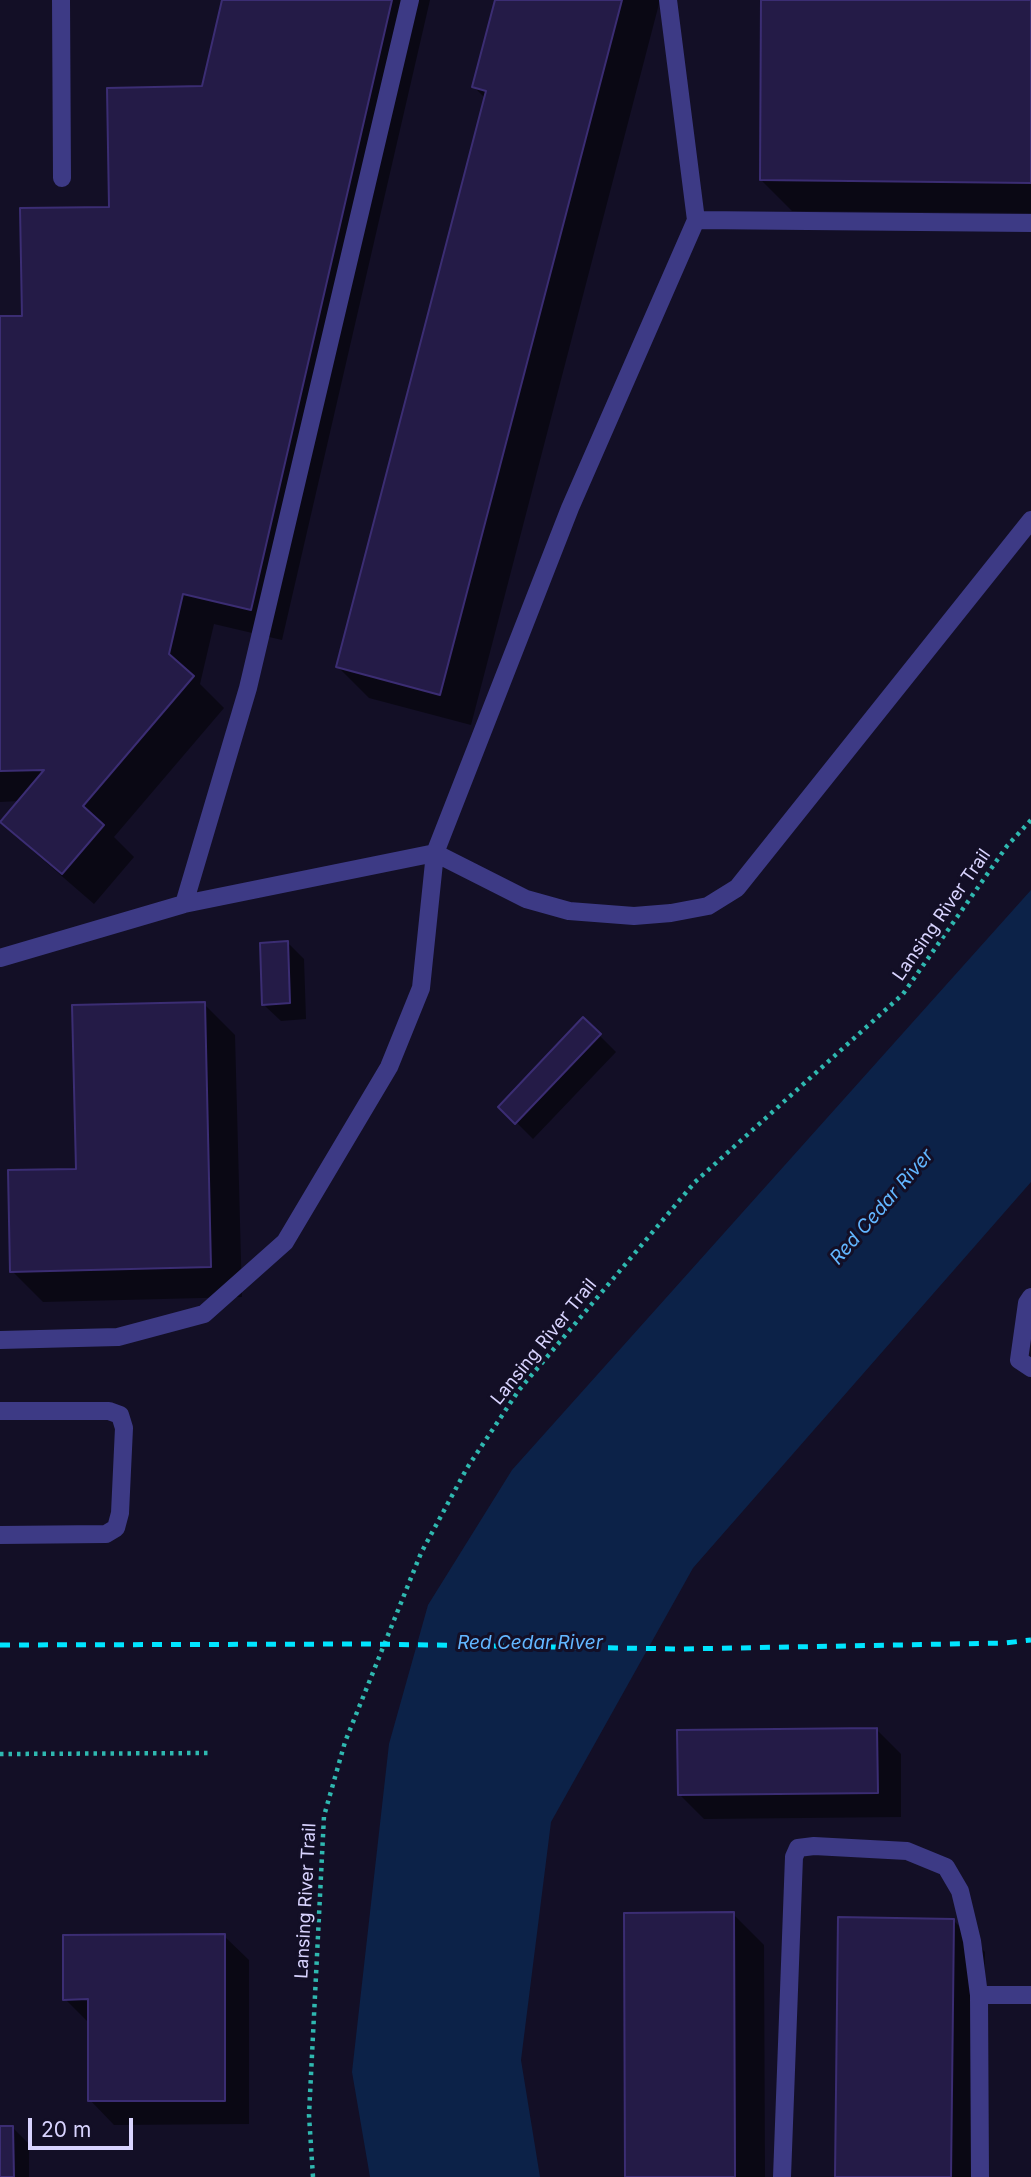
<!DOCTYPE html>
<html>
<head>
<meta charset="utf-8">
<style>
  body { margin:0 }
  #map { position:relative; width:1031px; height:2177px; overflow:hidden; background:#130f26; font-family:Inter,sans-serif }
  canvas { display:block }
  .scale { position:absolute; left:28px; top:2118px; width:105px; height:32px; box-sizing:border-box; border:4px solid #d9d4ff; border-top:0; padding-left:9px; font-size:21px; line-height:24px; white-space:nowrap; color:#d9d4ff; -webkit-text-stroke:5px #130f26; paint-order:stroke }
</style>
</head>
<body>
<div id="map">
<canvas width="1031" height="2177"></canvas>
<div class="scale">20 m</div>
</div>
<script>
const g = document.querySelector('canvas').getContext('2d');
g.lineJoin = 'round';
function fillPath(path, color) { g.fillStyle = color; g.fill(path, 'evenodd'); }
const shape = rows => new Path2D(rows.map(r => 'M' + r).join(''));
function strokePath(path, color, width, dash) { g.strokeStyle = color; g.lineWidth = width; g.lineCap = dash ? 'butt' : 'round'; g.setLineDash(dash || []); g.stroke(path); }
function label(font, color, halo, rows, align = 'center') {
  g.font = font + ' Inter,sans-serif'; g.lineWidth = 6; g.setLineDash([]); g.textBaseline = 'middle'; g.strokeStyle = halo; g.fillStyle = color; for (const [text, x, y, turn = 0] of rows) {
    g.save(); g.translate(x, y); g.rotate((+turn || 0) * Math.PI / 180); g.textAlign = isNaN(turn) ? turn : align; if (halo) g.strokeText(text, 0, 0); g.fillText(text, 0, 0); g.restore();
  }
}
fillPath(shape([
  [1031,890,1031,1182,693,1568,551,1822,521,2060,540,2177,370,2177,352,2072,389,1744,428,1605,512,1470]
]), '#0c2248');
fillPath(shape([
  [224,0,430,0,282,640,214,624,200,684,224,708,114,837,134,857,94,904,34,852,3,821,20,801,0,802,0,318,24,317,204,88],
  [496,0,660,0,471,725,369,698,338,667,486,99,474,87],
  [763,0,1031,0,1031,213,792,211,761,180],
  [287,942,304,959,306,1019,281,1021,264,1005],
  [204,1004,235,1035,242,1297,43,1302,12,1271,78,1170],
  [584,1020,616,1052,533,1139,501,1107],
  [876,1729,901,1754,901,1817,704,1819,679,1794],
  [733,1914,764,1945,765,2177,627,2177],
  [954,1921,985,1952,981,2177,836,2177],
  [224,1936,249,1960,249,2124,114,2125,90,2100,90,2024,65,1999],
  [12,2127,29,2144,29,2177,0,2177,0,2128]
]), '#0007');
const building = shape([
  [222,0,392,0,251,610,183,594,169,654,194,676,83,806,104,825,62,874,0,822,44,770,0,771,0,316,22,316,20,208,109,207,107,88,202,86,222,0],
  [495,0,622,0,440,695,336,667,486,91,472,87,495,0],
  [761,0,1031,0,1031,183,760,180,761,0],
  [288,941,290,1003,262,1005,260,943,288,941],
  [205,1002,211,1267,10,1272,8,1170,76,1169,72,1005,205,1002],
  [583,1017,601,1034,515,1124,498,1107,583,1017],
  [877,1728,878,1793,678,1795,677,1730,877,1728],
  [734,1912,735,2177,625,2177,624,1913,734,1912],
  [838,1917,954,1919,951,2177,835,2177,838,1917],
  [225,1934,225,2101,88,2101,88,1999,63,2000,63,1935,225,1934],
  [0,2126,13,2126,14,2177,0,2177,0,2126]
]);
fillPath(building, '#241b47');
strokePath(building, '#3b2d73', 2);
strokePath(shape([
  [0,1754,212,1753],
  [313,2177,309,2115,324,1816,345,1742,421,1553,467,1468,519,1390,695,1182,903,994,1007,846,1031,820]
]), '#2fb8b0', 4.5, [3.5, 5]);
strokePath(shape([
  [61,0,62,178],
  [668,0,696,220,1031,223],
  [184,904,248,688,410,0],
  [0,958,184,904,435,853,570,508,696,220],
  [1031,1297,1027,1303,1019,1360,1031,1368],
  [0,1340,118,1337,204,1314,285,1242,389,1067,421,988,435,853,526,899,569,911,634,916,671,913,708,906,737,888,1031,520],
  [0,1411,109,1411,120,1415,124,1428,120,1513,116,1528,106,1534,0,1535],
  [782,2177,794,1857,798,1848,814,1846,907,1851,946,1867,960,1891,972,1941,979,1995],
  [980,2177,979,1995,1031,1995]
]), '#3d3a85', 18);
strokePath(shape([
  [0,1645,369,1644,681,1649,1005,1643,1031,1640]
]), '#00e5ff', 5, [10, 9]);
label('18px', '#d9d4ff', '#130f26', [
  ["Lansing River Trail",942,915,-55],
  ["Lansing River Trail",544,1342,-51],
  ["Lansing River Trail",306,1901,-87]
]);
label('italic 19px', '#62b6ff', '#130f26', [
  ["Red Cedar River",882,1207,-49],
  ["Red Cedar River",530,1643]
]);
</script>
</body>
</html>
